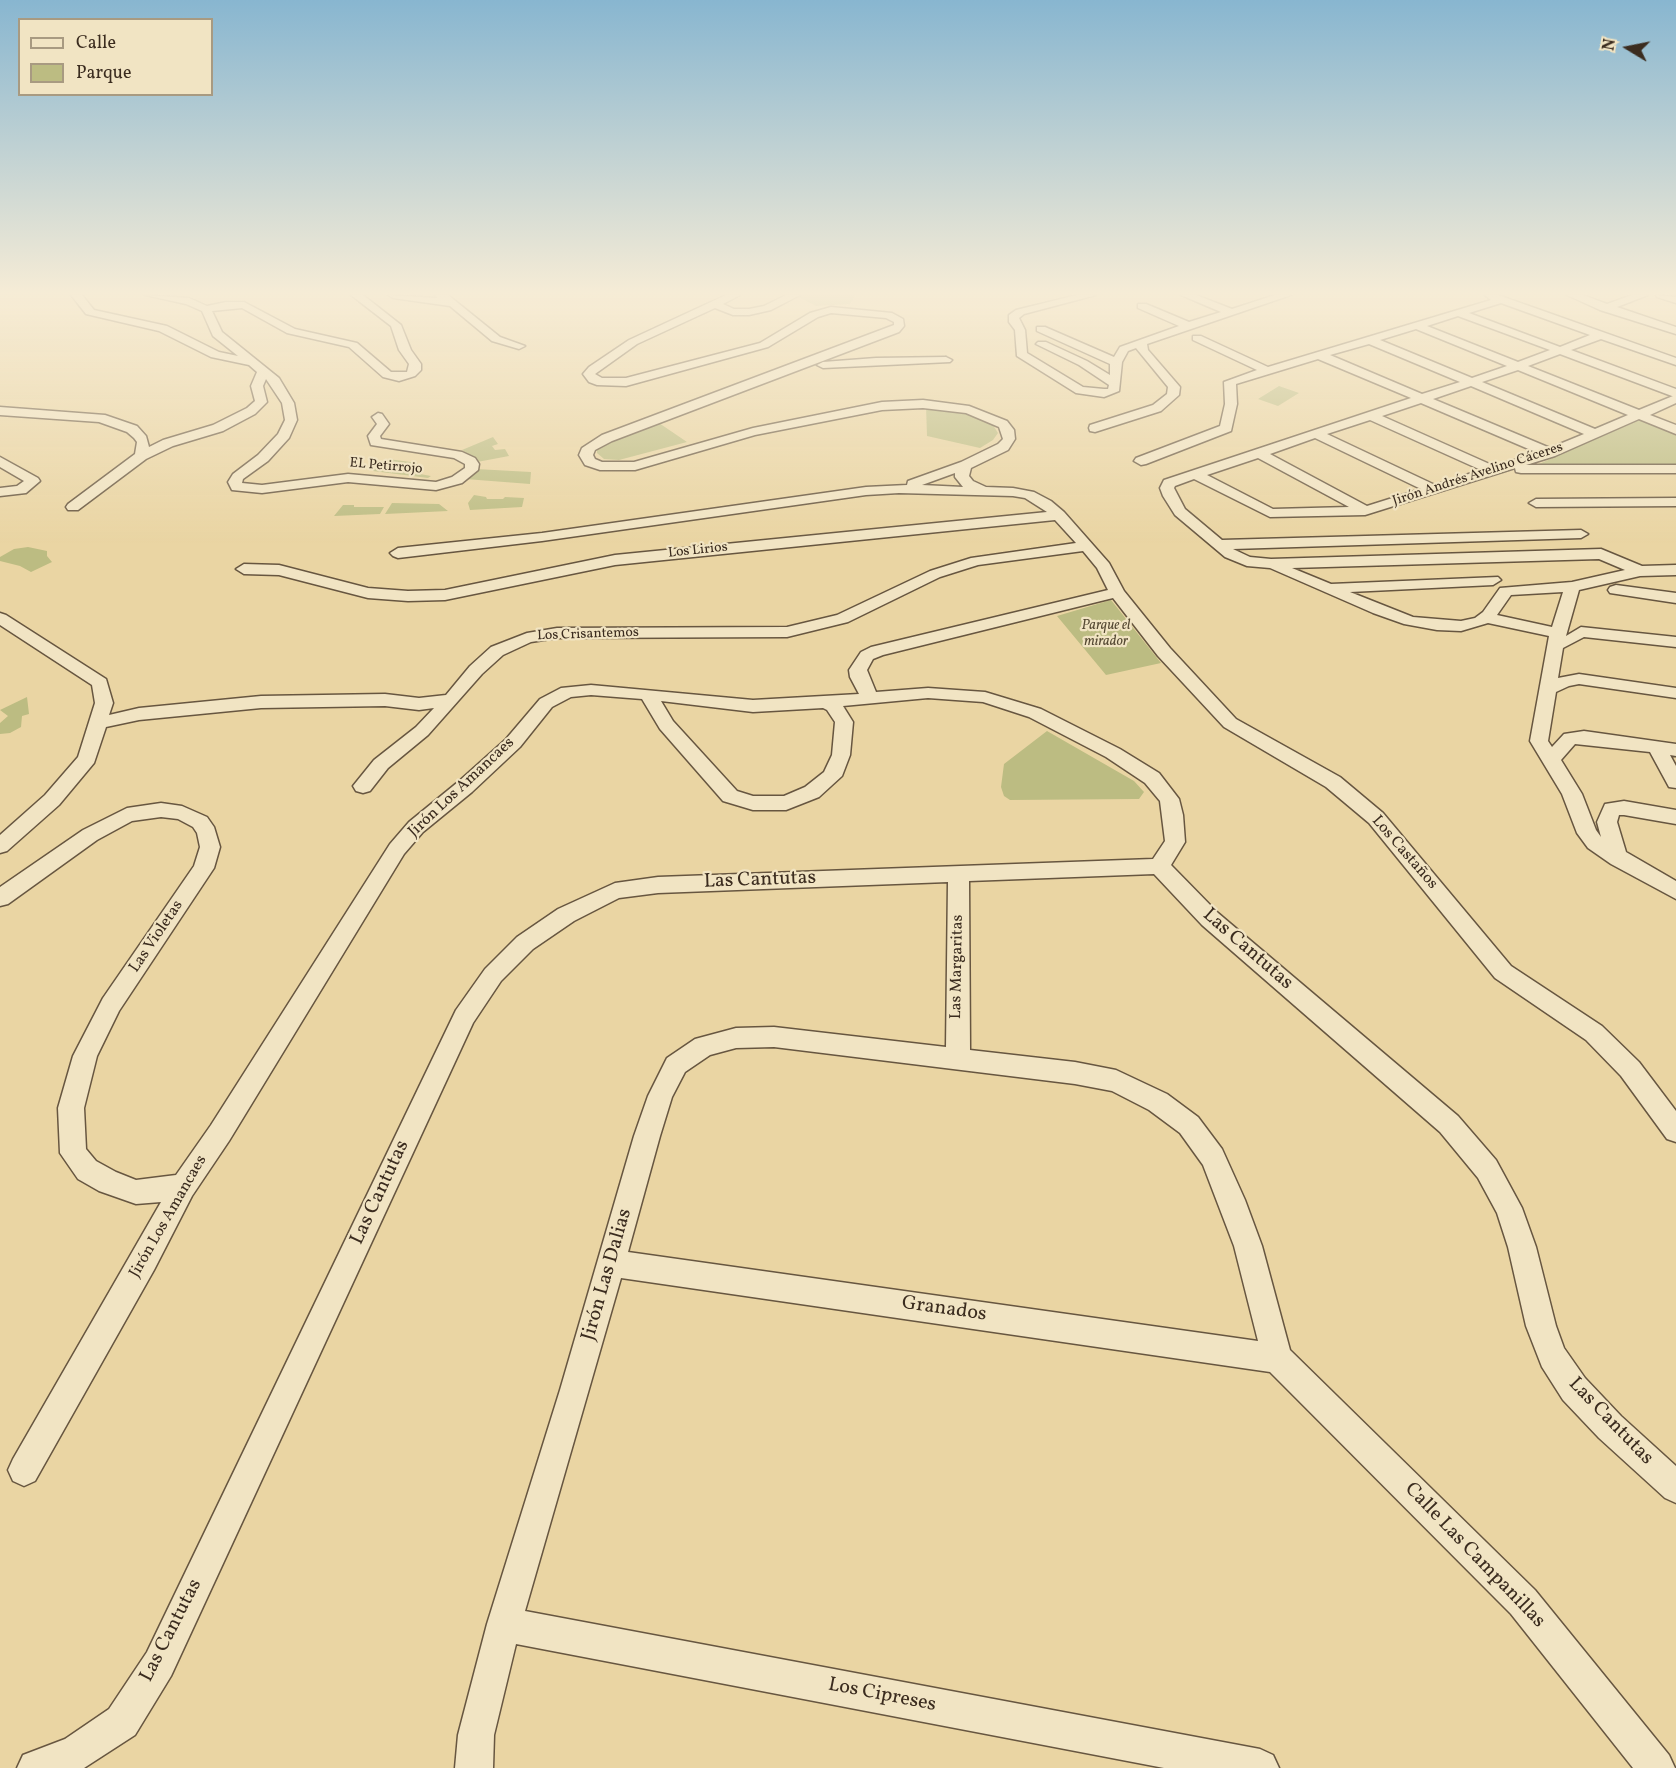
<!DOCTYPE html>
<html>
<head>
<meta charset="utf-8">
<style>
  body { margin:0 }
  #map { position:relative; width:1676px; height:1768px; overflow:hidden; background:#ead5a3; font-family:Vollkorn,serif }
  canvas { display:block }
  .legend { position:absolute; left:18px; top:18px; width:195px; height:78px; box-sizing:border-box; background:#f1e4c3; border:2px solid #a89a81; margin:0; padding:8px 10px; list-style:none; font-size:18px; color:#3b2c1f }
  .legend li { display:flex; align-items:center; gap:12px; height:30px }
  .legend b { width:30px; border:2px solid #a89a81 }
  .north { position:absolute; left:1598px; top:18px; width:60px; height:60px; -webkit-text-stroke:4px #f1e4c3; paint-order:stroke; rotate:280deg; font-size:16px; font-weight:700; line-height:24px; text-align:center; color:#3b2c1f }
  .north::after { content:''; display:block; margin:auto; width:21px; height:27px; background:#3b2c1f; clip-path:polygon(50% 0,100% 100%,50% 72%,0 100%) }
</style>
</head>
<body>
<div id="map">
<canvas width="1676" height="1768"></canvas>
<ul class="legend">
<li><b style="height:8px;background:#f1e4c3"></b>Calle</li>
<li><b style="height:16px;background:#bcbc82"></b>Parque</li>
</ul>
<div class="north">N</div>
</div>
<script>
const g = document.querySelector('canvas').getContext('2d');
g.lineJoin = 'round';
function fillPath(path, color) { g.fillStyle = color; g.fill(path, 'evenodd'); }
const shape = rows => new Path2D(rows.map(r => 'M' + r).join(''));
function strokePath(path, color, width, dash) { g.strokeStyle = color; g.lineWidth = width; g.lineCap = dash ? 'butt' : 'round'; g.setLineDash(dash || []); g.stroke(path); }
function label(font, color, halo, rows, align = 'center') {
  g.font = font + ' Vollkorn,serif'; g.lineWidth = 4.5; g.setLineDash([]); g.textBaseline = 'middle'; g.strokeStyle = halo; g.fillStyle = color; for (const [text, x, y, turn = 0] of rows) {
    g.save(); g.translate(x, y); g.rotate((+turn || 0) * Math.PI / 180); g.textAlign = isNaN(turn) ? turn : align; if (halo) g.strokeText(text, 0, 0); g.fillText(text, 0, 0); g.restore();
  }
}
fillPath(shape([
  [801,295,856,295,850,304,816,306,798,297],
  [1279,386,1299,393,1278,406,1258,399],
  [926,406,963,411,991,422,998,433,993,440,980,448,927,436],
  [1642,418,1676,432,1676,466,1530,468],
  [659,423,687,442,619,460,604,459,597,453,597,449,602,444],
  [493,437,498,444,492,446,495,450,505,449,509,456,477,462,462,450],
  [388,459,418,463,409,469,409,472,431,476,428,478,373,471,373,468],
  [476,469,531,472,530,484,465,479],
  [474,495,486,497,487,499,503,499,505,497,524,498,522,507,470,510,468,503],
  [392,503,439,504,448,511,385,514],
  [343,505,354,505,354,507,384,507,380,514,334,516],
  [28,547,47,551,47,556,52,562,31,572,20,566,0,561,0,557,14,549],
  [1111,600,1161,663,1106,675,1057,616],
  [27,697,29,714,22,716,21,727,10,733,0,734,0,723,8,716,0,710],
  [1047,731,1134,781,1144,792,1139,799,1010,800,1004,796,1001,787,1004,764]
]), '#bcbc82');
const minor = shape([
  [71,295,82,295,94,310,167,326,219,352,238,356,213,336,202,311,186,304,145,295,189,298,207,306,226,302,244,302,295,329,357,343,391,372,407,372,409,364,399,350,391,326,351,295,363,295,401,325,411,350,421,364,421,370,415,376,399,381,383,377,349,347,287,333,242,308,212,311,222,332,279,378,294,403,297,420,289,438,268,461,243,479,242,483,262,485,348,474,436,482,452,477,465,468,465,464,454,458,371,445,368,436,377,424,372,417,378,413,382,414,389,424,380,436,381,439,462,452,475,458,479,464,478,470,462,483,436,490,348,482,262,493,232,490,228,482,233,474,258,455,278,434,285,420,282,403,266,379,263,386,267,402,255,414,223,431,173,446,146,459,78,510,68,510,66,507,68,504,135,454,137,442,134,438,127,432,99,422,0,415,0,407,105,415,137,426,146,436,149,447,163,440,213,425,247,408,255,401,251,386,257,372,249,365,211,357,159,331,86,314,71,295],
  [388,295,437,298,435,295,448,295,500,337,525,346,519,349,492,341,450,306,393,298,388,295],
  [726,295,740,295,723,304,734,309,749,309,764,306,786,295,800,295,771,310,749,315,733,315,715,308,637,344,595,374,602,378,626,378,760,343,810,313,831,307,892,313,903,319,904,326,899,332,612,441,595,450,593,455,595,459,602,462,634,462,753,428,882,402,923,400,969,406,1007,421,1014,430,1015,439,1008,450,971,468,969,476,973,481,986,487,1013,488,1034,492,1051,501,1064,512,1109,563,1124,591,1170,648,1236,719,1340,777,1383,813,1511,966,1602,1026,1639,1062,1676,1111,1676,1142,1667,1139,1621,1076,1586,1040,1495,978,1369,823,1326,787,1224,727,1158,656,1113,598,883,655,873,659,867,670,876,692,928,688,985,692,1041,709,1120,749,1159,773,1179,799,1183,815,1185,842,1171,865,1218,913,1458,1116,1496,1160,1522,1208,1536,1247,1556,1326,1564,1348,1585,1378,1621,1416,1676,1466,1676,1503,1665,1498,1599,1438,1563,1400,1542,1367,1526,1326,1508,1247,1497,1213,1478,1178,1440,1132,1202,925,1154,874,969,881,970,1050,1075,1062,1116,1070,1167,1094,1198,1117,1222,1149,1245,1200,1262,1246,1290,1350,1535,1590,1669,1755,1675,1768,1633,1768,1511,1614,1270,1372,621,1278,525,1611,1260,1749,1273,1755,1279,1768,1164,1768,516,1644,494,1735,493,1768,455,1768,458,1735,487,1624,560,1390,634,1136,648,1096,667,1058,695,1039,736,1028,774,1027,946,1047,948,882,658,893,619,898,574,921,533,949,501,981,473,1023,171,1676,135,1735,84,1768,17,1768,23,1755,65,1739,109,1709,147,1652,456,1010,485,969,517,937,558,909,615,883,658,877,1153,859,1165,841,1160,801,1145,783,1106,757,1029,717,983,702,928,698,843,706,853,722,850,755,842,776,819,797,786,810,753,810,723,801,660,729,642,699,591,695,571,697,552,707,520,747,472,792,423,832,404,854,229,1141,192,1196,154,1270,35,1481,24,1486,13,1481,8,1470,13,1459,161,1202,136,1204,99,1191,78,1179,60,1153,58,1108,73,1056,103,998,194,866,200,847,197,833,193,827,178,819,161,817,132,821,97,840,8,904,0,906,0,887,83,830,127,808,161,803,182,806,207,817,214,827,220,847,214,868,119,1011,97,1056,84,1108,86,1149,96,1161,116,1172,136,1180,176,1175,211,1125,390,844,409,822,458,782,506,739,540,699,561,688,591,685,753,700,859,694,850,677,849,670,861,652,871,647,1108,590,1097,568,1083,551,978,565,940,577,848,622,787,637,557,638,531,642,503,655,482,674,428,735,388,768,370,791,363,793,356,791,353,786,374,760,416,727,434,708,419,710,385,706,261,708,139,720,106,727,94,763,59,805,7,851,0,853,0,835,45,795,78,757,95,703,92,685,0,625,0,613,6,615,106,679,113,703,109,715,139,708,261,696,385,694,419,698,446,695,470,666,491,647,527,633,557,628,787,627,837,615,930,571,971,558,1076,543,1055,520,615,565,445,600,408,601,368,598,279,575,244,574,236,569,244,564,279,565,368,588,408,591,445,590,615,555,1047,512,1025,498,1013,496,899,493,866,495,542,541,398,558,393,556,390,553,398,548,542,533,866,487,907,485,908,481,961,462,998,444,1003,439,999,427,966,413,923,408,882,410,755,435,635,470,600,470,585,465,579,455,582,448,602,435,894,325,894,322,886,318,831,313,818,317,768,347,626,386,597,385,589,382,583,374,589,367,629,340,726,295],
  [955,473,955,477,963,487,922,485,955,473],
  [661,701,753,712,823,708,827,710,835,722,832,755,824,772,805,787,784,796,753,796,737,791,673,721,661,701],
  [774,1047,1075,1084,1112,1091,1149,1110,1180,1133,1203,1165,1234,1246,1258,1341,628,1252,660,1136,672,1097,685,1072,710,1055,736,1048,774,1047],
  [1077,295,1096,295,1024,314,1019,318,1025,330,1027,353,1083,387,1104,389,1108,389,1109,385,1079,365,1036,344,1038,342,1046,342,1087,361,1110,375,1110,364,1037,331,1037,327,1045,327,1114,357,1120,347,1179,326,1138,308,1138,304,1146,304,1189,322,1221,312,1181,295,1196,295,1232,309,1275,295,1291,295,1147,344,1148,350,1180,387,1179,395,1161,411,1095,432,1090,431,1089,428,1090,425,1153,405,1167,394,1168,387,1136,348,1128,351,1122,362,1119,391,1104,397,1076,393,1017,356,1015,330,1009,322,1009,315,1016,310,1077,295],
  [1485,295,1498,295,1676,358,1676,365,1601,339,1571,350,1676,389,1676,403,1650,415,1676,425,1676,434,1639,419,1555,456,1526,465,1676,465,1676,473,1521,473,1516,472,1515,468,1365,515,1270,517,1194,479,1175,486,1174,488,1185,509,1222,540,1581,530,1588,534,1581,538,1233,549,1250,557,1271,559,1601,549,1642,566,1676,565,1676,575,1640,576,1579,590,1566,636,1581,627,1676,637,1676,647,1584,637,1563,648,1558,678,1579,674,1676,688,1676,698,1579,684,1569,686,1556,692,1548,741,1552,747,1564,734,1584,731,1676,744,1676,756,1670,755,1676,766,1676,788,1669,787,1650,752,1575,744,1561,760,1582,794,1596,830,1601,837,1597,822,1605,804,1624,801,1676,810,1676,824,1624,815,1619,815,1617,822,1626,852,1676,881,1676,899,1611,864,1588,848,1577,833,1562,794,1530,741,1549,636,1488,623,1461,631,1437,630,1404,624,1373,613,1270,568,1247,566,1225,557,1175,515,1163,496,1160,488,1164,480,1411,398,1318,359,1236,384,1237,404,1231,431,1146,464,1141,465,1134,461,1136,458,1220,426,1225,404,1224,382,1257,370,1193,340,1193,336,1201,336,1268,367,1491,300,1485,295],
  [1501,303,1590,335,1560,347,1469,313,1501,303],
  [1458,316,1550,350,1518,362,1427,326,1458,316],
  [1416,329,1507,366,1472,378,1380,340,1416,329],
  [1369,344,1460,382,1422,394,1330,355,1369,344],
  [1560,354,1672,396,1673,396,1639,410,1528,366,1560,354],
  [1518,370,1628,415,1595,429,1482,382,1518,370],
  [1471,386,1584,434,1550,448,1433,399,1471,386],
  [1421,403,1538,453,1494,466,1382,416,1421,403],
  [1370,420,1481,470,1435,485,1327,434,1370,420],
  [1315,438,1421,489,1367,506,1270,454,1315,438],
  [1258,458,1349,507,1273,509,1207,475,1258,458],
  [1599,559,1625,570,1572,582,1500,588,1483,612,1475,618,1461,621,1413,617,1350,592,1493,585,1501,580,1498,577,1331,584,1292,568,1599,559],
  [1563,592,1552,627,1497,615,1511,595,1563,592],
  [1567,295,1583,295,1607,304,1632,295,1648,295,1617,307,1676,327,1676,334,1600,310,1567,295],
  [1656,295,1676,297,1676,303,1657,297,1656,295],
  [946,357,952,360,950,362,823,368,817,365,823,362,876,358,946,357],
  [0,457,38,478,40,481,26,493,0,496,0,488,17,486,24,481,0,467,0,457],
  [1676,498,1676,506,1536,507,1529,503,1536,499,1676,498],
  [1616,585,1676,593,1676,603,1610,593,1608,590,1610,587,1616,585]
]);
strokePath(minor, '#675640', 3);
fillPath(minor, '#f1e4c3');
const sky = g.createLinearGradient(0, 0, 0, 543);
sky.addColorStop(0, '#88b6d0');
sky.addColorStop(0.54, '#f6ecd6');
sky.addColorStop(1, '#f6ecd600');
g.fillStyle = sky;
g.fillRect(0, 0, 1676, 543);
label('14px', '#3b2c1f', '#f1e4c3', [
  ["EL Petirrojo",386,467,5],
  ["Jirón Andrés Avelino Cáceres",1478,475,-18],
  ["Los Lirios",698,551,-6],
  ["Los Crisantemos",588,635,-2]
]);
label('italic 14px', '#554933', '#f1e4c3', [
  ["Parque el",1106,626],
  ["mirador",1106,642]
]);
label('16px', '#3b2c1f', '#f1e4c3', [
  ["Jirón Los Amancaes",462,788,-43],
  ["Los Castaños",1404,853,49],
  ["Las Violetas",157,937,-56],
  ["Las Margaritas",958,967,-89],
  ["Jirón Los Amancaes",169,1217,-60]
]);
label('20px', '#3b2c1f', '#f1e4c3', [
  ["Las Cantutas",760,881,-2],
  ["Las Cantutas",1247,950,41],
  ["Las Cantutas",381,1193,-65],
  ["Jirón Las Dalias",608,1275,-74],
  ["Granados",944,1310,8],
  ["Las Cantutas",1610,1422,46],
  ["Calle Las Campanillas",1474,1556,46],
  ["Las Cantutas",172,1631,-63],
  ["Los Cipreses",882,1696,11]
]);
</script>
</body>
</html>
